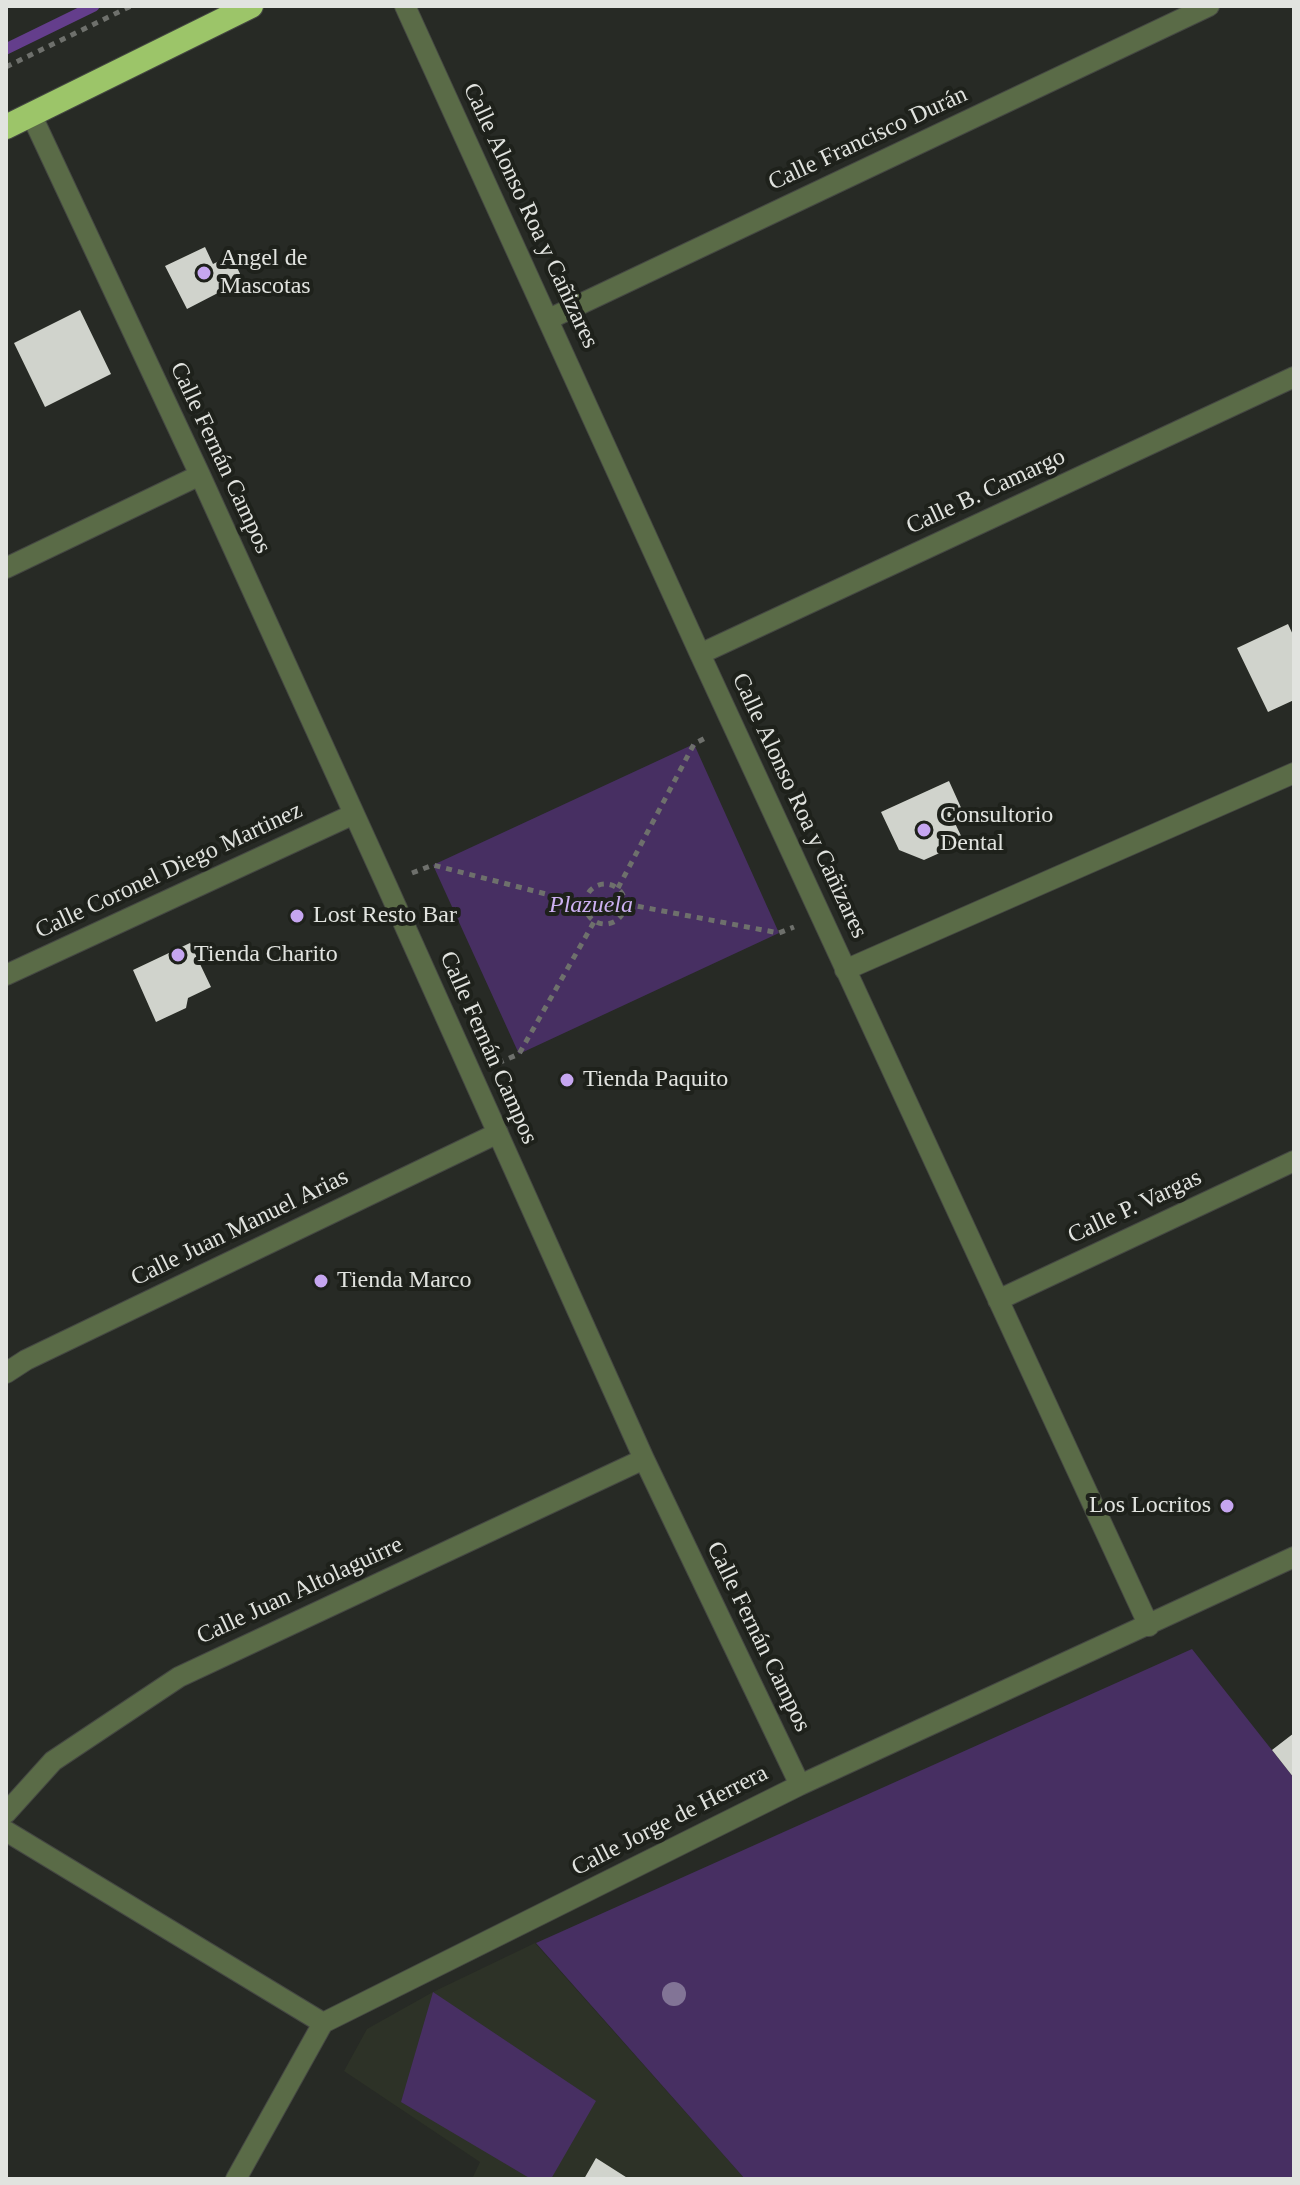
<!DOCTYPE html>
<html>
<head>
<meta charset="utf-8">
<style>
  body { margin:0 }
  #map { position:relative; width:1300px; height:2185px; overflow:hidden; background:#272a25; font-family:Georgia,serif }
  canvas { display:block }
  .frame { position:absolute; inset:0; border:8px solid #e1e3df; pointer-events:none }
</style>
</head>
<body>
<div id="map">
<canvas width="1300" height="2185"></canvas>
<div class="frame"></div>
</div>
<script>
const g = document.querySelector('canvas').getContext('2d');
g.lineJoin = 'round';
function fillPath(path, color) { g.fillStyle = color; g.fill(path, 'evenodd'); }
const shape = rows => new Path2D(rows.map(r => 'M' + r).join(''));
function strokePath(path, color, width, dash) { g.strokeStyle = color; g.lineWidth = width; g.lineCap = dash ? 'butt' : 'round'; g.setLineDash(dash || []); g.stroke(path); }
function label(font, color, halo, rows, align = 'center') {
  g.font = font + ' Georgia,serif'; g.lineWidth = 8; g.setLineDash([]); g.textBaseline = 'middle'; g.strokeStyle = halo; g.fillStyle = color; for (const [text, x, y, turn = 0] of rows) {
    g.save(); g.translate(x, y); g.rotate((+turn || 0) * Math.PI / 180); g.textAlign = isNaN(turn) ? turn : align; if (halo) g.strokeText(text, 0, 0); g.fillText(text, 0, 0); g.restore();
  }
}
fillPath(shape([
  [535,1943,745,2179,472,2179,480,2162,344,2071,367,2029,433,1992]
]), '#2d3227');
fillPath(shape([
  [694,744,779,933,519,1054,433,865],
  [1192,1649,1294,1778,1294,2179,745,2179,536,1943],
  [433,1992,596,2101,551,2179,531,2179,401,2102]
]), '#472f62');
strokePath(shape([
  [6,49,94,6]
]), '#643e8c', 11);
fillPath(shape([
  [205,247,213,264,231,255,243,280,187,309,165,266],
  [80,310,111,374,45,407,14,343],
  [1288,624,1294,637,1294,700,1268,712,1237,648],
  [949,781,963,812,952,817,964,842,924,860,899,850,881,812],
  [190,943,211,987,188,998,186,1008,156,1022,133,970],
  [1294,1733,1294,1778,1272,1750],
  [596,2158,629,2179,584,2179]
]), '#d0d3cc');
const street = shape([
  [405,6,700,654,1149,1626],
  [31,114,200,475,386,884,644,1459,800,1785],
  [549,319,1209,6],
  [6,568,200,475],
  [700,654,1294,377],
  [845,970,1294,773],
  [6,975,354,814],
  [998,1300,1294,1161],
  [6,1373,26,1360,498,1133],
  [6,1813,53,1761,179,1677,644,1459],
  [6,1831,323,2023],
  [236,2179,323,2023,800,1785,1294,1557]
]);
const highway = shape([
  [6,127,251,6]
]);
strokePath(street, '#454843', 22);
strokePath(highway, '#454843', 26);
strokePath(shape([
  [6,67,131,6],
  [412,873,433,865,585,904],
  '585 904a20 20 0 1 1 40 0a20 20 0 1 1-40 0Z',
  [618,888,694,744,707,737],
  [626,904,779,933,794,927],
  [498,1063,519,1054,594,922]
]), '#6e706c', 5, [6, 6]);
strokePath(street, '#5a6b47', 20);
strokePath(highway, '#9cc569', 24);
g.fillStyle = '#827496';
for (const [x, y] of [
  [674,1994]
]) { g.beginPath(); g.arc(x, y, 12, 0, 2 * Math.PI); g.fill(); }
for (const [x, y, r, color] of [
  [204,273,8,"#c6a6f0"],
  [924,830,8,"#c6a6f0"],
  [297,916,8,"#c6a6f0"],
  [178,955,8,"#c6a6f0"],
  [567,1080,8,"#c6a6f0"],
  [321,1281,8,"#c6a6f0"],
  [1227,1506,8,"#c6a6f0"]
]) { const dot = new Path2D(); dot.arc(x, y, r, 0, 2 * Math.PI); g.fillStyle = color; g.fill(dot); strokePath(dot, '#1e211b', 3); }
label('24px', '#e1e3df', '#1e211b', [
  ["Calle Francisco Durán",868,139,-25],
  ["Calle Alonso Roa y Cañizares",530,216,65],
  ["Calle Fernán Campos",220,458,65],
  ["Calle B. Camargo",986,492,-25],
  ["Calle Alonso Roa y Cañizares",799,806,65],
  ["Calle Coronel Diego Martinez",169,871,-25],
  ["Calle Fernán Campos",488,1048,66],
  ["Calle P. Vargas",1135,1207,-25],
  ["Calle Juan Manuel Arias",240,1228,-26],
  ["Calle Juan Altolaguirre",300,1591,-25],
  ["Calle Fernán Campos",758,1637,64],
  ["Calle Jorge de Herrera",670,1821,-27]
]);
label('24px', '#e1e3df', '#1e211b', [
  ["Angel de",220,259],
  ["Mascotas",220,287],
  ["Consultorio",940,816],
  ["Dental",940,844],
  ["Lost Resto Bar",313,916],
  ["Tienda Charito",194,955],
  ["Tienda Paquito",583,1080],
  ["Tienda Marco",337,1281],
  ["Los Locritos",1211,1506,"right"]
], 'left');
label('italic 24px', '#cdb1f2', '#1e211b', [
  ["Plazuela",591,906]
]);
</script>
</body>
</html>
